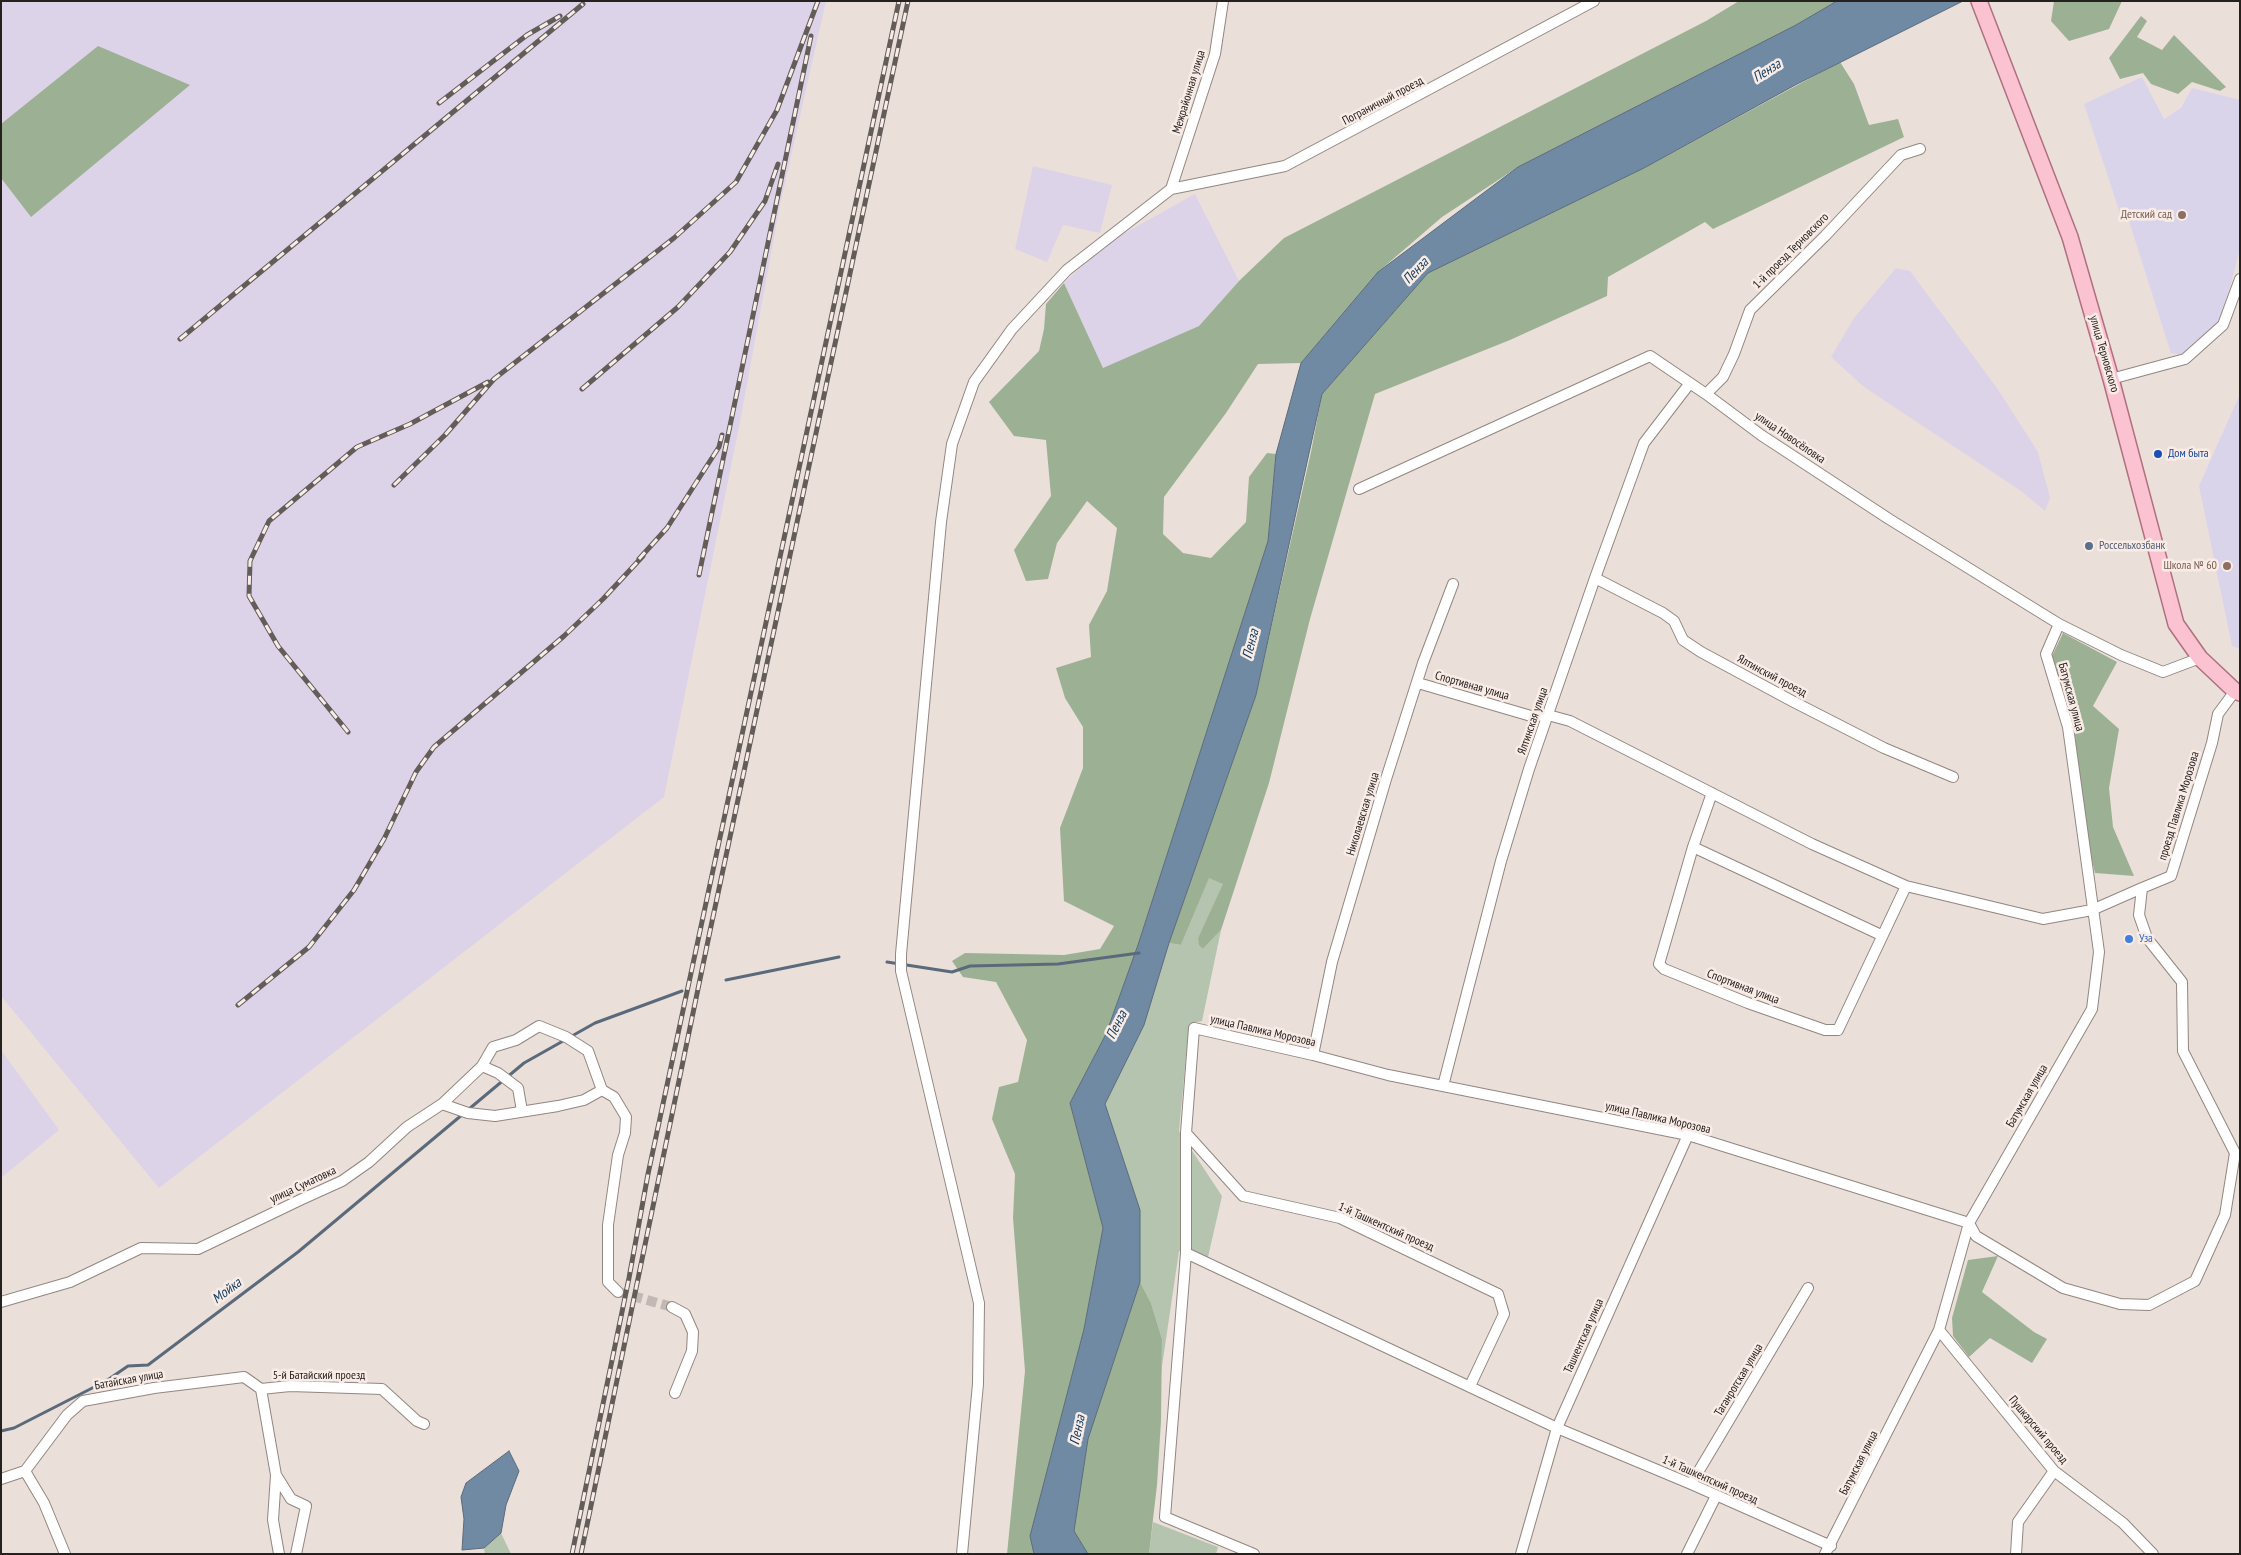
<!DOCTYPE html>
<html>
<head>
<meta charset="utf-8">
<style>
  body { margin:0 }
  #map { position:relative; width:2241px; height:1555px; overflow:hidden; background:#ebdfd9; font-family:"PT Sans Narrow",sans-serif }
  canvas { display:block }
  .frame { position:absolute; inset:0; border:2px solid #25211f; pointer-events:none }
</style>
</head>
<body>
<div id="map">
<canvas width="2241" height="1555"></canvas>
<div class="frame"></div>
</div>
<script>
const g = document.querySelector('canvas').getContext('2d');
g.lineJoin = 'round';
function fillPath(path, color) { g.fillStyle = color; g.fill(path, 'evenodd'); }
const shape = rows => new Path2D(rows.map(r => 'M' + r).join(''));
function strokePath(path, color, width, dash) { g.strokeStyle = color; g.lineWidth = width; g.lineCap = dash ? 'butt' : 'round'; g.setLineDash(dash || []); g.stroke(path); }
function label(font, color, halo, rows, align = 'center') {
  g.font = font + ' "PT Sans Narrow",sans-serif'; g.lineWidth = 5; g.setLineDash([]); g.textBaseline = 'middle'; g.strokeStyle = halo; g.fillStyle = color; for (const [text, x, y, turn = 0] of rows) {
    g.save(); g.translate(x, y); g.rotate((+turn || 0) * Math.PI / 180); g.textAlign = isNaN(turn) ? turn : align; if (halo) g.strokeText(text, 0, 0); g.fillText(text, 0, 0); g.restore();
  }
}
fillPath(shape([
  [1,1,826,1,780,205,740,422,664,797,159,1188,1,996],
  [1033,166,1112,185,1100,233,1063,225,1047,262,1015,249],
  [1195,194,1239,281,1199,326,1103,369,1064,283,1105,244],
  [1896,268,1910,271,1997,388,2038,452,2050,498,2045,511,2021,491,1864,387,1831,357,1854,318],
  [1,1050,59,1130,1,1178]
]), '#ddd3e8');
fillPath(shape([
  [2142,77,2164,119,2181,108,2192,88,2240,100,2240,249,2229,291,2218,322,2184,355,2171,353,2128,218,2120,213,2084,104],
  [2240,394,2240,649,2232,646,2199,486]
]), '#d9d4ea');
fillPath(shape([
  [1209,877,1224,884,1198,938,1203,949,1221,930,1202,1021,1189,1024,1179,1131,1222,1196,1208,1257,1179,1251,1161,1373,1162,1339,1151,1303,1140,1282,1140,1210,1105,1104,1144,1025,1169,943,1181,945],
  [1153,1522,1218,1547,1216,1554,1149,1554],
  [501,1533,511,1554,485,1554,484,1548]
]), '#b5c4af');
fillPath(shape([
  [1739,1,1837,1,1796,25,1518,167,1442,217,1378,272,1301,363,1258,364,1226,413,1164,497,1163,534,1183,553,1211,558,1246,522,1249,477,1267,453,1276,454,1268,541,1138,945,1106,1034,1070,1103,1103,1228,1084,1329,1030,1536,1034,1554,1007,1554,1025,1371,1013,1218,1015,1174,992,1119,999,1087,1018,1082,1027,1040,996,982,963,977,952,961,965,953,1064,955,1100,949,1114,926,1064,901,1060,828,1083,768,1083,727,1065,698,1056,668,1091,657,1089,625,1107,591,1117,528,1087,501,1057,543,1048,579,1026,581,1014,550,1051,496,1046,440,1014,436,989,402,1039,351,1044,329,1046,304,1064,283,1103,368,1199,326,1239,281,1284,238,1706,21],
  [2054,1,2122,1,2109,29,2069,41,2051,21],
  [2141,16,2147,21,2137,37,2162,50,2174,35,2226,87,2220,91,2192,82,2178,94,2151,84,2143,73,2120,79,2109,58],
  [98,46,190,85,31,217,1,178,1,124],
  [1840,62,1854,84,1869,125,1898,119,1904,137,1713,229,1705,222,1608,277,1607,296,1510,340,1375,394,1310,619,1269,783,1221,930,1203,949,1199,945,1198,938,1223,884,1209,878,1181,945,1169,943,1256,695,1311,452,1322,394,1428,273,1644,168],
  [2063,633,2117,662,2093,706,2119,729,2109,788,2113,827,2134,876,2095,873,2086,836,2074,726,2052,656],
  [1998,1256,1982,1292,2034,1332,2047,1339,2032,1363,1990,1338,1969,1357,1953,1336,1952,1318,1968,1260],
  [1140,1282,1151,1303,1162,1339,1161,1421,1157,1485,1149,1554,1088,1554,1074,1531,1088,1439]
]), '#9cb194');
const water = shape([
  [1837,1,1963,1,1797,84,1644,168,1428,273,1322,394,1256,695,1169,943,1144,1025,1105,1104,1140,1210,1140,1282,1088,1439,1074,1531,1088,1554,1034,1554,1030,1536,1084,1329,1103,1228,1070,1103,1106,1034,1138,945,1268,541,1276,454,1301,363,1378,272,1518,167,1796,25,1837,1],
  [509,1451,519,1471,506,1505,501,1533,484,1548,462,1550,464,1519,461,1497,466,1483,509,1451]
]);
fillPath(water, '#708aa3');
strokePath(water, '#5a6a7b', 1);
strokePath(shape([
  [887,962,952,972,970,966,1058,964,1139,953],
  [726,980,839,957],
  [1,1431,14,1428,106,1381,128,1366,148,1365,298,1252,524,1063,595,1023,682,991]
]), '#5a6a7b', 3);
strokePath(shape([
  [618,1292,672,1307]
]), '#c3b9b4', 10, [10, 5]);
const minor = shape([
  [1171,189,1215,54,1223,1],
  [2111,379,2185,359,2223,325,2240,279],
  [1706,394,1723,377,1734,354,1750,310,1825,236,1901,155,1920,149],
  [1359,489,1650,356,1706,394,1761,435,1889,519,2059,624,2121,655,2163,672,2200,658],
  [1595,578,1663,613,1674,621,1683,640,1701,652,1792,701,1884,748,1953,777],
  [1418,683,1531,716,1548,715,1570,721,1812,844,1906,886,2043,919,2092,910,2142,888],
  [1712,793,1693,847,1659,964,1664,969,1748,1003,1825,1030,1838,1030,1906,886],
  [1693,847,1881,935],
  [1313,1055,1332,962,1386,779,1423,663,1453,584],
  [482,1066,498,1073,518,1088,522,1111],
  [1443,1086,1501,861,1529,769,1595,578,1644,443,1690,383],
  [442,1104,482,1066,493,1047,516,1040,539,1026,566,1037,588,1051,602,1090,614,1097,626,1117,625,1133,618,1155,608,1225,608,1282,618,1292],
  [1186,1133,1243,1196,1340,1218,1498,1294,1504,1314,1470,1386],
  [1186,1253,1557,1428,1691,1484,1831,1546],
  [1,1302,70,1282,141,1248,198,1249,300,1200,342,1181,369,1162,407,1127,442,1104,468,1113,495,1116,558,1106,584,1100,602,1090],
  [672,1307,685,1314,693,1332,692,1351,675,1393],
  [1939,1330,2054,1471,2123,1523,2153,1554],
  [261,1389,290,1386,382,1389,417,1421,424,1424],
  [261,1389,276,1475,273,1520,279,1554],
  [25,1471,44,1503,65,1554],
  [276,1475,291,1499,306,1506,296,1554],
  [1,1479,25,1471,67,1415,83,1401,154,1388,244,1377,261,1389],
  [1691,1484,1808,1288],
  [962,1554,978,1384,979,1303,901,971,901,954,941,522,952,444,974,382,1012,329,1067,270,1171,189,1285,166,1594,1],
  [1254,1554,1165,1517,1186,1253,1186,1133,1194,1028,1313,1055,1388,1075,1688,1135,1969,1223,1976,1236,2063,1288,2120,1304,2149,1305,2195,1281,2225,1215,2235,1153,2183,1051,2182,982,2147,938,2139,915,2142,888,2171,876,2212,743,2218,714,2235,691],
  [1521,1554,1557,1428,1688,1135],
  [1687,1554,1716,1496],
  [1825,1554,1939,1330,1969,1223,2092,1009,2099,952,2068,727,2046,654,2059,624],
  [2016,1554,2018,1522,2054,1471]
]);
const primary = shape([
  [1979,1,2070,237,2111,379,2176,624,2200,658,2235,691,2240,693]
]);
strokePath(minor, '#928681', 12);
strokePath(primary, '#af707f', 18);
strokePath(minor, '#fff', 10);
strokePath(primary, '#fbc2d1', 15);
const rail = shape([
  [439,103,527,35,560,16],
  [180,339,583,4],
  [582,389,678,307,730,252,765,201,778,164],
  [394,485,445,435,494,379,674,238,736,182,777,110,818,1],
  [639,559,667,528,719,447,722,435],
  [699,575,811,36],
  [348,732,278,646,249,596,250,561,269,521,357,447,410,424,488,382],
  [238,1005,309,947,354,890,384,839,416,772,434,747,564,636,603,599,643,556],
  [572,1554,629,1278,648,1174,899,1],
  [581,1554,710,931,908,1]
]);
strokePath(rail, '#635d5a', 5);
strokePath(rail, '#f9ece6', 3, [9]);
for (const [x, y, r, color] of [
  [2182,215,5,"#8d6e63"],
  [2158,454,5,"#1a4fb4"],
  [2089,546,5,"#5c6f8a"],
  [2227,566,5,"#8d6e63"],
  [2129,939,5,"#3f7fe0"]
]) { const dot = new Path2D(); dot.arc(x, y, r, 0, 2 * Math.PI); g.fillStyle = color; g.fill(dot); strokePath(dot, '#f9ece6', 2); }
label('12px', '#25211f', '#f9ece6', [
  ["Межрайонная улица",1189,92,-73],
  ["Пограничный проезд",1383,101,-28],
  ["1-й проезд Терновского",1791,251,-45],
  ["улица Терновского",2104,354,74],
  ["улица Новосёловка",1790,438,34],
  ["Ялтинский проезд",1772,676,28],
  ["Спортивная улица",1472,686,16],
  ["Батумская улица",2071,697,75],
  ["Ялтинская улица",1533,721,-71],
  ["проезд Павлика Морозова",2179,806,-73],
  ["Николаевская улица",1363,814,-73],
  ["Спортивная улица",1743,987,21],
  ["улица Павлика Морозова",1263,1031,13],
  ["Батумская улица",2027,1096,-60],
  ["улица Павлика Морозова",1658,1118,13],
  ["улица Суматовка",303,1185,-25],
  ["1-й Ташкентский проезд",1386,1227,24],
  ["Ташкентская улица",1584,1336,-66],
  ["5-й Батайский проезд",319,1376],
  ["Батайская улица",129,1380,-10],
  ["Таганрогская улица",1739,1380,-59],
  ["Пушкарский проезд",2038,1430,50],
  ["Батумская улица",1859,1463,-63],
  ["1-й Ташкентский проезд",1710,1480,24]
]);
label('12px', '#785e54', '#f9ece6', [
  ["Детский сад",2172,215],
  ["Школа № 60",2217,566]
], 'right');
label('12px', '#164399', '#f9ece6', [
  ["Дом быта",2168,454]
], 'left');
label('12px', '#4e5e75', '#f9ece6', [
  ["Россельхозбанк",2099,546]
], 'left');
label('12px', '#366cbe', '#f9ece6', [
  ["Уза",2139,939]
], 'left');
label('italic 14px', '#0c385c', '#f9ece6', [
  ["Пенза",1767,71,-32],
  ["Пенза",1416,271,-47],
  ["Пенза",1251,644,-76],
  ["Пенза",1117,1025,-64],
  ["Мойка",227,1291,-37],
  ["Пенза",1078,1430,-78]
]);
</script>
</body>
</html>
